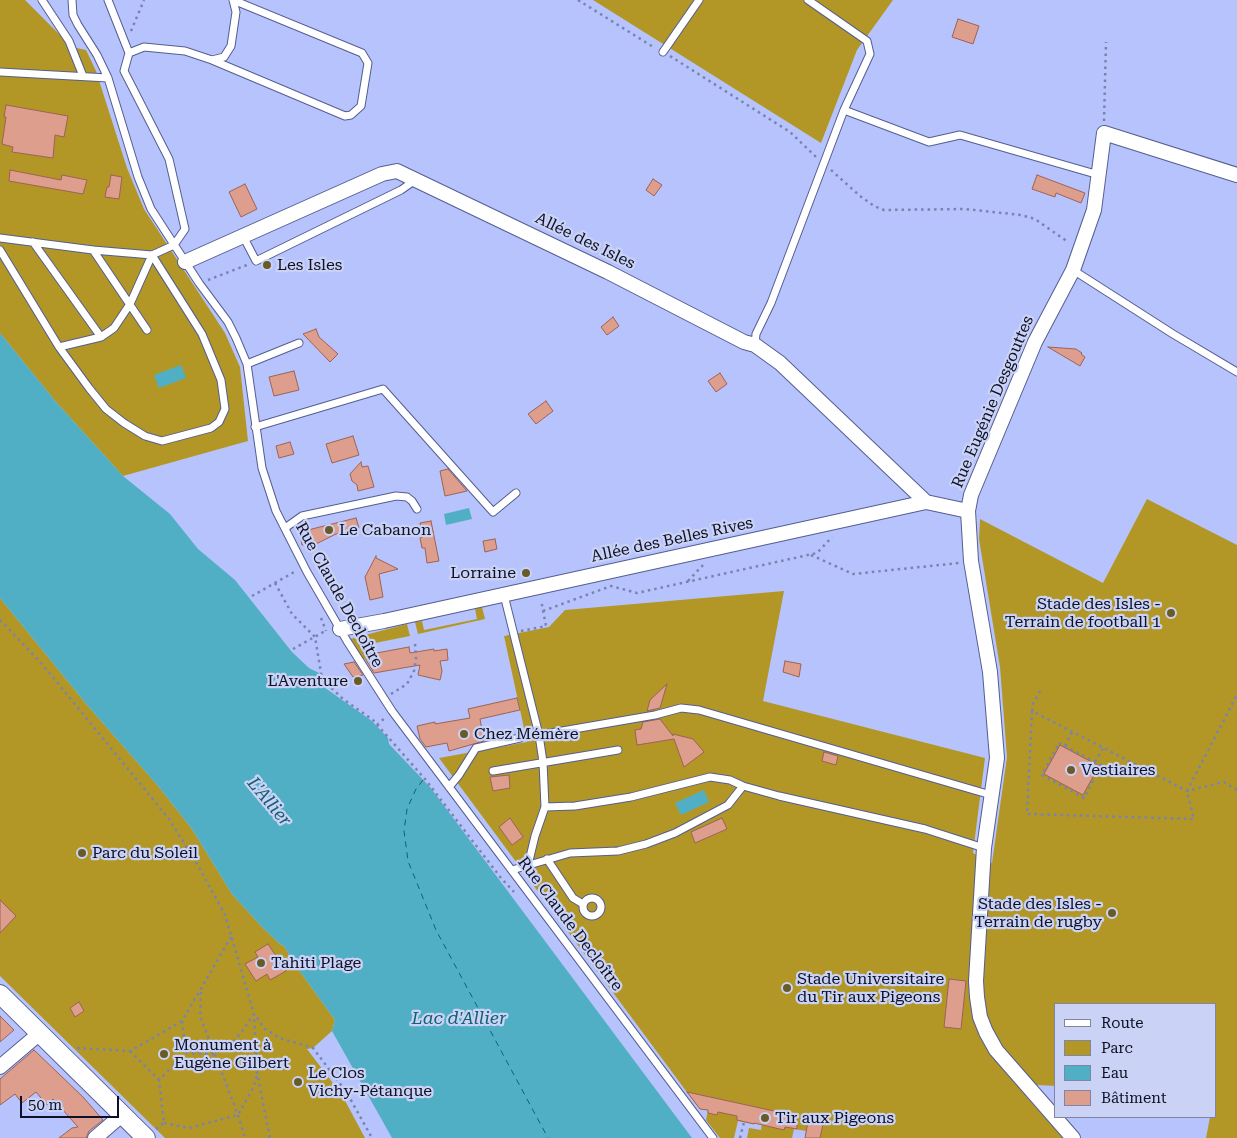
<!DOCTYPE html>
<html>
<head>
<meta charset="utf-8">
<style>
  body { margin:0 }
  #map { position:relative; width:1237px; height:1138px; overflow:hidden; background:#b7c3fc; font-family:"Roboto Serif",serif }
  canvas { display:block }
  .legend { position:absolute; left:1054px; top:1003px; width:162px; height:115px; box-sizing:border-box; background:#cad2f5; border:1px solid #7f85a2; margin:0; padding:6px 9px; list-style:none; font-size:15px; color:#0e1125 }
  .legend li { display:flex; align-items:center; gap:10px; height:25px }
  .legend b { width:25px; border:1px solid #7f85a2 }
  .scale { position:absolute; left:20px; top:1096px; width:99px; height:22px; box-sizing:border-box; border:2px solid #0e1125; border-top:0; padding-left:6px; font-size:15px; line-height:18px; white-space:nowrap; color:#0e1125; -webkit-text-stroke:4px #cad2f5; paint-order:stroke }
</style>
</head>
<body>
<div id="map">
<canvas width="1237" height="1138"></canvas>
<ul class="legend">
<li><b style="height:6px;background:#fff"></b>Route</li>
<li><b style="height:14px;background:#b29726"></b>Parc</li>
<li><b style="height:14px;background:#51afc5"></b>Eau</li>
<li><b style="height:14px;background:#de9e8d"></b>Bâtiment</li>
</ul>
<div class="scale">50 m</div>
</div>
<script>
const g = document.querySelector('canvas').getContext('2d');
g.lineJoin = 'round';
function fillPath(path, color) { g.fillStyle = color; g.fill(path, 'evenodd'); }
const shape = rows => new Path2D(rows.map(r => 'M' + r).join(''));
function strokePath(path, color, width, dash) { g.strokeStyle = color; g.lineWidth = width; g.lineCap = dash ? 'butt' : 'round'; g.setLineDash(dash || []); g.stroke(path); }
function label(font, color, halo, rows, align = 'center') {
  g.font = font + ' "Roboto Serif",serif'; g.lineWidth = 4.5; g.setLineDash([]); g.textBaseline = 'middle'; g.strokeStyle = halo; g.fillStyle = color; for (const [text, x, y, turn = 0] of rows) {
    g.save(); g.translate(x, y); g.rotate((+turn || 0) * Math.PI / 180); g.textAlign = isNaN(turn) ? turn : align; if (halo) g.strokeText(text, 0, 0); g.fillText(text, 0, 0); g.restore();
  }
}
fillPath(shape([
  [0,0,25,0,72,47,86,50,96,71,127,168,144,209,225,333,240,367,248,441,123,476,56,402,0,333],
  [593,0,893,0,857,50,821,143],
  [1147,499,1237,545,1237,1138,1206,1138,1210,1117,1216,1117,1216,1004,1056,1004,1056,1086,1038,1085,1026,1096,1063,1138,805,1138,806,1131,794,1129,792,1138,747,1138,749,1128,761,1130,762,1122,755,1123,754,1124,738,1121,734,1138,720,1138,706,1120,708,1110,702,1109,695,1103,439,758,527,742,504,636,549,627,565,610,784,591,763,701,985,758,973,853,992,863,1007,757,1000,667,979,539,980,519,1103,583],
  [0,598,88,706,159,787,192,829,232,894,262,927,280,944,284,946,296,966,335,1020,332,1031,313,1048,307,1049,342,1095,365,1138,165,1138,0,976],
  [482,607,485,619,418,634,415,622,422,621,424,630,477,619,475,609],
  [407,624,410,636,370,644,372,659,366,661,365,659,363,660,350,639]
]), '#b29726');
fillPath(shape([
  [0,333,56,402,123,476,170,514,198,549,235,580,292,652,309,668,319,673,321,685,372,721,388,738,389,744,430,787,692,1138,392,1138,332,1031,335,1020,296,966,284,946,280,944,262,927,232,894,192,829,159,787,88,706,0,598],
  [181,365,186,378,159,388,154,375],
  [469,508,472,519,446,525,444,514],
  [704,790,709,802,681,815,675,803]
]), '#51afc5');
strokePath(shape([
  [423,780,416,789,407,809,404,831,408,861,436,930,548,1138]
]), '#126070', 1, [6, 5]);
const building = shape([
  [958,19,979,26,973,44,952,37,958,19],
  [6,105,68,116,64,137,55,135,53,158,12,152,13,147,2,144,6,117,4,117,6,105],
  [10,170,61,180,62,175,87,180,83,194,9,181,10,170],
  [111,175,122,177,119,199,105,197,107,187,109,187,111,175],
  [1037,175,1085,193,1081,203,1056,193,1055,197,1032,189,1037,175],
  [653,179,662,185,654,196,646,190,653,179],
  [245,184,257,209,241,217,229,192,245,184],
  [613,317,619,326,607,335,601,327,613,317],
  [316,329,319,337,338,354,330,362,303,334,316,329],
  [1048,347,1076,349,1082,353,1081,354,1085,357,1080,366,1048,347],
  [294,371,299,390,274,396,269,377,294,371],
  [720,373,727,384,716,392,708,381,720,373],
  [546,401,553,411,536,424,528,414,546,401],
  [353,436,359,455,332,463,326,444,353,436],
  [290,442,294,454,279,458,276,446,290,442],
  [361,462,362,467,368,466,374,487,358,491,357,485,352,481,350,474,361,462],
  [448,469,467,491,445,496,440,471,448,469],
  [356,518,359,528,336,534,318,543,302,545,300,532,356,518],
  [431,521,439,561,427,563,425,548,422,548,420,538,423,537,420,523,431,521],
  [495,539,497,549,485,552,483,541,495,539],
  [376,556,376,558,398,569,379,574,383,597,370,600,365,577,376,556],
  [409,647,410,653,434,649,434,651,447,649,448,660,440,661,442,671,440,680,418,675,420,665,374,673,366,660,372,659,371,654,409,647],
  [785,661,801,664,799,677,783,672,785,661],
  [354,662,363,675,353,677,344,664,354,662],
  [667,684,660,708,647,711,650,700,667,684],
  [517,698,520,710,480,719,484,741,449,751,447,743,426,747,420,739,417,726,435,722,435,724,470,718,468,709,517,698],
  [660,719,673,736,673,734,693,739,704,752,684,767,674,739,637,745,635,730,641,729,643,722,660,719],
  [1060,745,1099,766,1083,795,1044,774,1060,745],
  [824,752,838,756,836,765,822,761,824,752],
  [509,775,510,788,493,791,490,777,509,775],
  [510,818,523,837,512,845,499,827,510,818],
  [722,818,727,829,695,843,691,832,722,818],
  [0,900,16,916,0,933,0,900],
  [268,944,286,971,270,980,267,974,256,981,245,964,258,957,255,952,268,944],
  [949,979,966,981,961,1029,944,1027,949,979],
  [79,1002,84,1011,75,1017,70,1008,79,1002],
  [0,1016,14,1030,0,1042,0,1016],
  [34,1050,83,1097,103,1120,89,1131,86,1138,59,1138,72,1128,78,1127,53,1099,47,1105,36,1092,22,1103,15,1094,0,1105,0,1079,34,1050],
  [687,1092,797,1116,797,1129,785,1127,784,1130,754,1123,754,1124,737,1120,737,1116,718,1112,717,1115,708,1113,708,1110,700,1109,687,1092],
  [808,1122,823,1124,820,1138,805,1138,808,1122]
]);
fillPath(building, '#de9e8d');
strokePath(building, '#9e6253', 1);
const service = shape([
  [42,0,69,41,83,76],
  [72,0,73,15,78,25,97,55,108,78,138,177,151,209,199,283,228,322,236,338,247,364,262,468,276,511,307,572,347,641,392,711,713,1138],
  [663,52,699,0],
  [129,53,144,47,185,51,212,60,224,57,231,46,236,12,233,0],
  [212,60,345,116,351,115,361,106,368,63,362,53,233,0],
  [0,72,108,78],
  [844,110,929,142,960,135,1099,175],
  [243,236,256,261,401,190,411,183,414,178],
  [0,238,93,250,152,255,174,245,185,229,169,159,124,71,129,53,108,0],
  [33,242,101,337],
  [0,250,59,347,89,388,106,409,124,423,145,436,162,441,211,428,219,422,225,409,221,380,202,334,152,255],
  [93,250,147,330],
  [1073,270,1173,334,1237,372],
  [755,345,756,334,771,303,844,110,870,54,867,41,808,0],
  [59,347,101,337,114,328,130,304,152,255],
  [247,364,299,343],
  [255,427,383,389,493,512,516,493],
  [285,528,302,516,396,496,407,497,412,501,417,509],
  [504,595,539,735,543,762,545,807,535,836,528,865],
  [539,735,655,715,681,708,699,710,991,795],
  [493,771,618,750],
  [449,787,459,775,476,748,520,738],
  [545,807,575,806,631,797,710,777,730,780,743,786],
  [547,859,573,898,583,904],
  [512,870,570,853,618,851,646,844,675,833,728,805,743,786,779,796,925,829,984,848],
  '583 907a9 9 0 1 1 18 0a9 9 0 1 1-18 0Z'
]);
const minor = shape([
  [185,262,382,174,397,171,608,272,744,342,755,345,780,363,926,502],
  [340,629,384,621,917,504,926,502,968,511],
  [0,1067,40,1033],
  [95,1138,123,1114],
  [1073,1138,996,1050,986,1032,980,1017,977,997,976,981,984,848,997,758,990,672,971,561,968,511,971,495,1035,342,1073,270,1094,210,1104,133,1237,175]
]);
const tertiary = shape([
  [0,994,146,1138]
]);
strokePath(service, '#545e90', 9);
strokePath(minor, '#545e90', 16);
strokePath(tertiary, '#545e90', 20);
strokePath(shape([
  [578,0,655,48],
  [131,31,144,0],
  [670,56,790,132,816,157],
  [1104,121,1106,42],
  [831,170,860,196,874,206,884,210,965,209,1021,215,1035,219,1068,242],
  [208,280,247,265],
  [811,555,853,574,959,563],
  [688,581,703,565],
  [275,583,292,614,315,637,322,679,343,699,373,720,425,779,501,878,514,892],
  [252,596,296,571],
  [543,611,611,586,637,593,817,553,832,537],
  [321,618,326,631],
  [0,620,42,664,169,819,199,867,225,915,254,1014,257,1072,270,1138],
  [521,631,546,626,541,600],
  [293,649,327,630],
  [1040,691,1033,704,1032,711,1187,791,1224,782,1237,790],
  [391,694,407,684,414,671,416,659,415,643],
  [1032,711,1027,814,1194,819,1187,791,1237,695],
  [377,725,386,717],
  [1059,743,1101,765,1084,798,1042,775,1059,743],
  [1065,746,1072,732],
  [1095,762,1103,748],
  [201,992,200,1016,238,1115,245,1138],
  [182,1021,186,1053],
  [77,1048,130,1051,182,1021,231,937],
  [130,1051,159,1080],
  [164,1123,189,1128,238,1115,253,1088,257,1075],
  [156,1129,164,1123,159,1080,186,1053,214,1054,230,1046,243,1030,254,1014,265,1029,280,1038,313,1048,347,1093,372,1138],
  [740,1138,744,1122]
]), '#7a83af', 2.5, [2.5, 4]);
strokePath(service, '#fff', 7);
strokePath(minor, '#fff', 14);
strokePath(tertiary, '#fff', 18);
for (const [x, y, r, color] of [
  [267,265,5,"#685b28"],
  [329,530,5,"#685b28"],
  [526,573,5,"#685b28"],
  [1171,613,5,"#685b28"],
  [358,681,5,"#685b28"],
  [464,734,5,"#685b28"],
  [1071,770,5,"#685b28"],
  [82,853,5,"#685b28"],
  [1112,913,5,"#685b28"],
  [261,963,5,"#685b28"],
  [787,988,5,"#685b28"],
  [164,1054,5,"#685b28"],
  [298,1082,5,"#685b28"],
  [765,1118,5,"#685b28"]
]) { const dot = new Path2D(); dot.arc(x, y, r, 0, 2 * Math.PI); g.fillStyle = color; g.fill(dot); strokePath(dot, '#cad2f5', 2); }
label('16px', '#0e1125', '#cad2f5', [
  ["Allée des Isles",585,241,26],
  ["Rue Eugénie Desgouttes",993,402,-67],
  ["Allée des Belles Rives",672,540,-12],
  ["Rue Claude Decloître",339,595,61],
  ["Rue Claude Decloître",570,924,53]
]);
label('16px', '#0e1125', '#cad2f5', [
  ["Les Isles",277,265],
  ["Le Cabanon",339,530],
  ["Lorraine",516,573,"right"],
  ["Stade des Isles -",1161,604,"right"],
  ["Terrain de football 1",1161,622,"right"],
  ["L'Aventure",348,681,"right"],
  ["Chez Mémère",474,734],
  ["Vestiaires",1081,770],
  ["Parc du Soleil",92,853],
  ["Stade des Isles -",1102,904,"right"],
  ["Terrain de rugby",1102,922,"right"],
  ["Tahiti Plage",271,963],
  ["Stade Universitaire",797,979],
  ["du Tir aux Pigeons",797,997],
  ["Monument à",174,1045],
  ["Eugène Gilbert",174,1063],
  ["Le Clos",308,1073],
  ["Vichy-Pétanque",308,1091],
  ["Tir aux Pigeons",775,1118]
], 'left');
label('italic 18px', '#126070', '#cad2f5', [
  ["L'Allier",269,802,50],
  ["Lac d'Allier",459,1019]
]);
</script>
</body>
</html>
